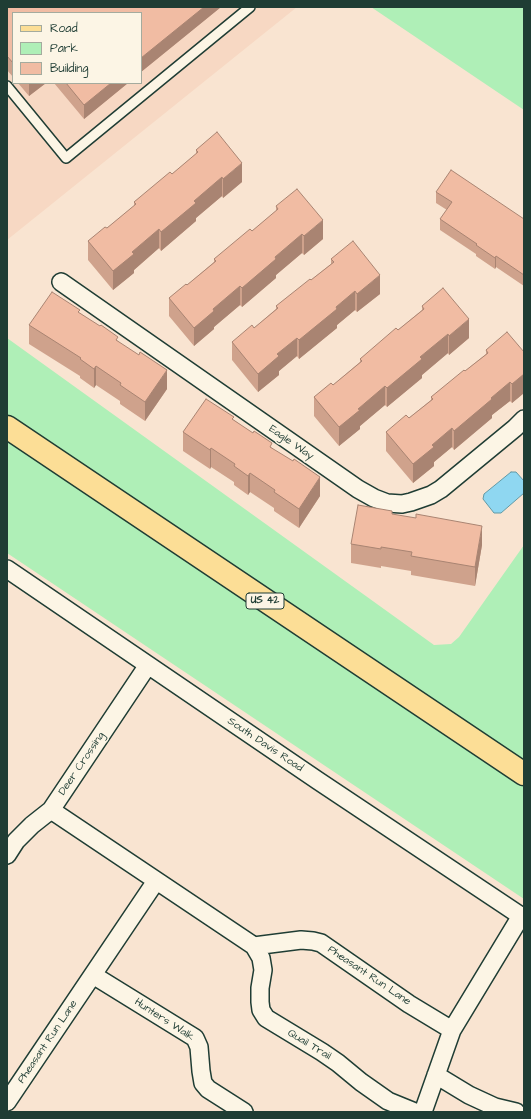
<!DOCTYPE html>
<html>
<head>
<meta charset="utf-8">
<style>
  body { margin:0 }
  #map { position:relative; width:531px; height:1119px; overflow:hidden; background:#f9e4d1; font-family:"Architects Daughter",sans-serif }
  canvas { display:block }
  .frame { position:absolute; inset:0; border:8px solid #1f3d34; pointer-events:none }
  .legend { position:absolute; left:12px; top:12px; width:130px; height:72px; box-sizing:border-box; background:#fcf5e5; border:1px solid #a4ab9e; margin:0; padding:5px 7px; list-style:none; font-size:12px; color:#1f3d34 }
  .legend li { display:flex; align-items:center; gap:8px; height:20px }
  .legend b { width:20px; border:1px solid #a4ab9e }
</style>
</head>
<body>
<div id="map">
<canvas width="531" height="1119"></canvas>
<div class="frame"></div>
<ul class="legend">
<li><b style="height:5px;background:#fcde96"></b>Road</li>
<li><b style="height:11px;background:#afefb7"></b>Park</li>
<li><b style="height:11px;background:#f1bca3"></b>Building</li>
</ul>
</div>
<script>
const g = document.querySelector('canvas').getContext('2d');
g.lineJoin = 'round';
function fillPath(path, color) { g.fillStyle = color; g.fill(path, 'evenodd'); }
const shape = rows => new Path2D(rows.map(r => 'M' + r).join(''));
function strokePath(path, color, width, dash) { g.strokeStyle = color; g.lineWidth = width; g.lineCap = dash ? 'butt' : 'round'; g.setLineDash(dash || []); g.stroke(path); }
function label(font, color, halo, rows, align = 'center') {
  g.font = font + ' "Architects Daughter",sans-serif'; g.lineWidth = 3; g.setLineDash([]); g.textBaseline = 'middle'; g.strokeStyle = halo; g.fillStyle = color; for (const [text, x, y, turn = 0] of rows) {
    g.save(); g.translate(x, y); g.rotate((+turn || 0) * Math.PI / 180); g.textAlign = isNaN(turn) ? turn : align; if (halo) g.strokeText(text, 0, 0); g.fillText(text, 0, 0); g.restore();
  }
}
fillPath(shape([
  [7,7,297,7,7,240],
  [13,13,141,13,141,83,13,83]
]), '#f7d8c3');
fillPath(shape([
  [371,7,524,7,524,110],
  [7,338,434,645,451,644,459,637,524,545,524,770,7,423],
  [7,432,524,779,524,899,7,553]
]), '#afefb7');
const water = shape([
  [511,472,516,472,524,481,524,493,501,513,494,513,483,499,484,494,511,472]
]);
fillPath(water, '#8fd7f1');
strokePath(water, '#6299a5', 1);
const lane = shape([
  [7,86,66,158,250,7]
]);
const street = shape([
  [61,282,358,489,374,498,387,503,402,504,411,502,431,495,441,489,515,428,524,419],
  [7,569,317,780,524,918],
  [51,810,254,946,301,940,313,941,321,943,409,1004,452,1030],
  [7,855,16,841,32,825,51,810,148,665],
  [254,946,261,958,263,970,260,988,260,1002,261,1010,266,1018,322,1052,338,1063,361,1082,388,1101,415,1112],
  [93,975,195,1038,199,1047,201,1071,203,1083,208,1089,244,1112],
  [436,1075,469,1095,495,1107,516,1112],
  [7,1102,156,881],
  [423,1112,452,1030,521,916]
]);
const primary = shape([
  [7,427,524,774]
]);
strokePath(lane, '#1f3d34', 12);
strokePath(street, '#1f3d34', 20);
strokePath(primary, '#1f3d34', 25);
strokePath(lane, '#fcf5e5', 9);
strokePath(street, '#fcf5e5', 17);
strokePath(primary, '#fcde96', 22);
fillPath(shape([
  [7,7,221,7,141,72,141,13,13,13,13,77,7,70],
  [18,83,46,83,29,96],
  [54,83,128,83,84,119],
  [196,150,242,182,223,198,222,196,196,218,196,221,161,251,159,248,134,270,134,273,113,290,88,260,88,241,107,228,134,206,134,202,172,174,196,154],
  [436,192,524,219,524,286,496,267,495,269,476,256,476,254,440,230,440,219,447,210,436,203],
  [276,206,323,239,304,255,302,253,276,275,276,278,242,307,240,305,214,327,214,329,194,346,169,316,169,298,187,285,214,262,214,259,252,231,276,211],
  [331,259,380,294,357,312,355,310,337,325,337,328,299,359,297,356,279,371,279,375,258,392,232,360,232,342,254,328,276,309,276,306,311,280,331,264],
  [422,306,469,338,449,355,448,353,422,375,422,378,387,407,385,405,360,426,360,429,339,446,314,416,314,397,333,385,360,362,360,359,398,330,422,310],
  [80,313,118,341,167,389,145,421,120,404,120,401,96,385,94,388,80,378,80,376,29,344,29,325],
  [486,350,524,352,524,393,512,403,510,401,492,415,492,418,454,450,452,447,434,462,434,466,413,483,386,451,386,432,409,418,431,400,431,397,465,371,486,354],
  [234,420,272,448,320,496,299,528,274,511,274,508,250,492,248,495,234,485,234,482,211,467,210,469,183,451,183,432],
  [392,514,482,545,475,586,411,575,411,571,381,566,381,568,351,563,351,544]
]), '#cfa28c');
fillPath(shape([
  [204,7,221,7,141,72,141,58],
  [29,83,46,83,29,96],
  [111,83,128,83,84,119,84,105],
  [242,163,242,182,223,198,223,179],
  [222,177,222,196,196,218,196,221,161,251,161,232,194,201],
  [323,220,323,239,304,255,304,236],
  [159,229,159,248,134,270,134,273,113,290,113,271,132,252],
  [302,234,302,253,276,275,276,278,242,307,242,288,275,257],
  [496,256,496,267,495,269,495,258],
  [380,275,380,294,357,312,357,294],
  [240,286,240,305,214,327,214,329,194,346,194,328,213,309],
  [355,291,355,310,337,325,337,328,299,359,299,340,336,307],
  [469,319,469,338,449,355,449,336],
  [448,334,448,353,422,375,422,378,387,407,387,388,420,357],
  [297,338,297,356,279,371,279,375,258,392,258,374,277,354],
  [96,366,96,385,94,388,94,369],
  [167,370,167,389,145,421,145,402],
  [524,374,524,393,512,403,512,384],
  [510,382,510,401,492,415,492,418,454,450,454,431,491,398],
  [385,386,385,405,360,426,360,429,339,446,339,427,358,409],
  [452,428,452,447,434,462,434,466,413,483,413,464,432,445],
  [211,448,211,467,210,469,210,450],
  [250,473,250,492,248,495,248,476],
  [320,477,320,496,299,528,299,509],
  [482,526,482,545,475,586,475,567]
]), '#a98472');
const building = shape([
  [7,7,204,7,141,58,141,13,13,13,13,63,7,56,7,7],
  [66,83,111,83,84,105,66,83],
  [217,132,242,163,223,179,222,177,194,201,196,203,161,232,159,229,132,252,134,254,113,271,88,241,105,227,107,228,136,204,134,202,170,172,172,174,198,152,196,150,217,132],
  [451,170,524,219,524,275,496,256,495,258,476,245,477,244,440,219,452,202,436,192,451,170],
  [297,189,323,220,304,236,302,234,275,257,276,259,242,288,240,286,213,309,214,311,194,328,169,298,186,284,187,285,216,261,214,259,250,229,252,231,278,209,276,206,297,189],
  [353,241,380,275,357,294,355,291,336,307,337,309,299,340,297,338,277,354,279,356,258,374,232,342,252,325,254,328,278,308,276,306,310,279,311,280,334,262,331,259,353,241],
  [443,288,469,319,449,336,448,334,420,357,422,359,387,388,385,386,358,409,360,410,339,427,314,397,331,383,333,385,362,361,360,359,396,328,398,330,424,309,422,306,443,288],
  [52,292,80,310,78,312,100,326,101,325,118,337,116,340,139,355,140,352,167,370,145,402,120,385,121,383,96,366,94,369,80,359,81,358,29,325,52,292],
  [507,332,524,352,524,374,512,384,510,382,491,398,492,399,454,431,452,428,432,445,434,447,413,464,386,432,406,415,409,418,433,399,431,397,464,370,465,371,488,353,486,350,507,332],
  [206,399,234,417,232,419,253,433,254,431,272,443,270,447,293,461,294,459,320,477,299,509,274,492,275,490,250,473,248,476,234,466,235,464,211,448,210,450,183,432,206,399],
  [358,505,392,511,392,514,416,518,416,514,482,526,475,567,411,556,412,552,381,547,381,549,351,544,358,505]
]);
fillPath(building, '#f1bca3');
strokePath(building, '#a98472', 1);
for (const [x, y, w] of [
  [265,601,38]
]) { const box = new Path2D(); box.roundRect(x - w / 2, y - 8, w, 16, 3); g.fillStyle = '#fcf5e5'; g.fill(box); strokePath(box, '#1f3d34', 1); }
label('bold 10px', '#1f3d34', null, [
  ["US 42",265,601]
]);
label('11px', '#1f3d34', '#fcf5e5', [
  ["Eagle Way",291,443,35],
  ["South Davis Road",265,745,34],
  ["Deer Crossing",82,764,-56],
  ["Pheasant Run Lane",369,976,34],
  ["Hunters Walk",164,1020,33],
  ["Pheasant Run Lane",48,1042,-56],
  ["Quail Trail",309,1045,31]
]);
</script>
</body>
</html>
